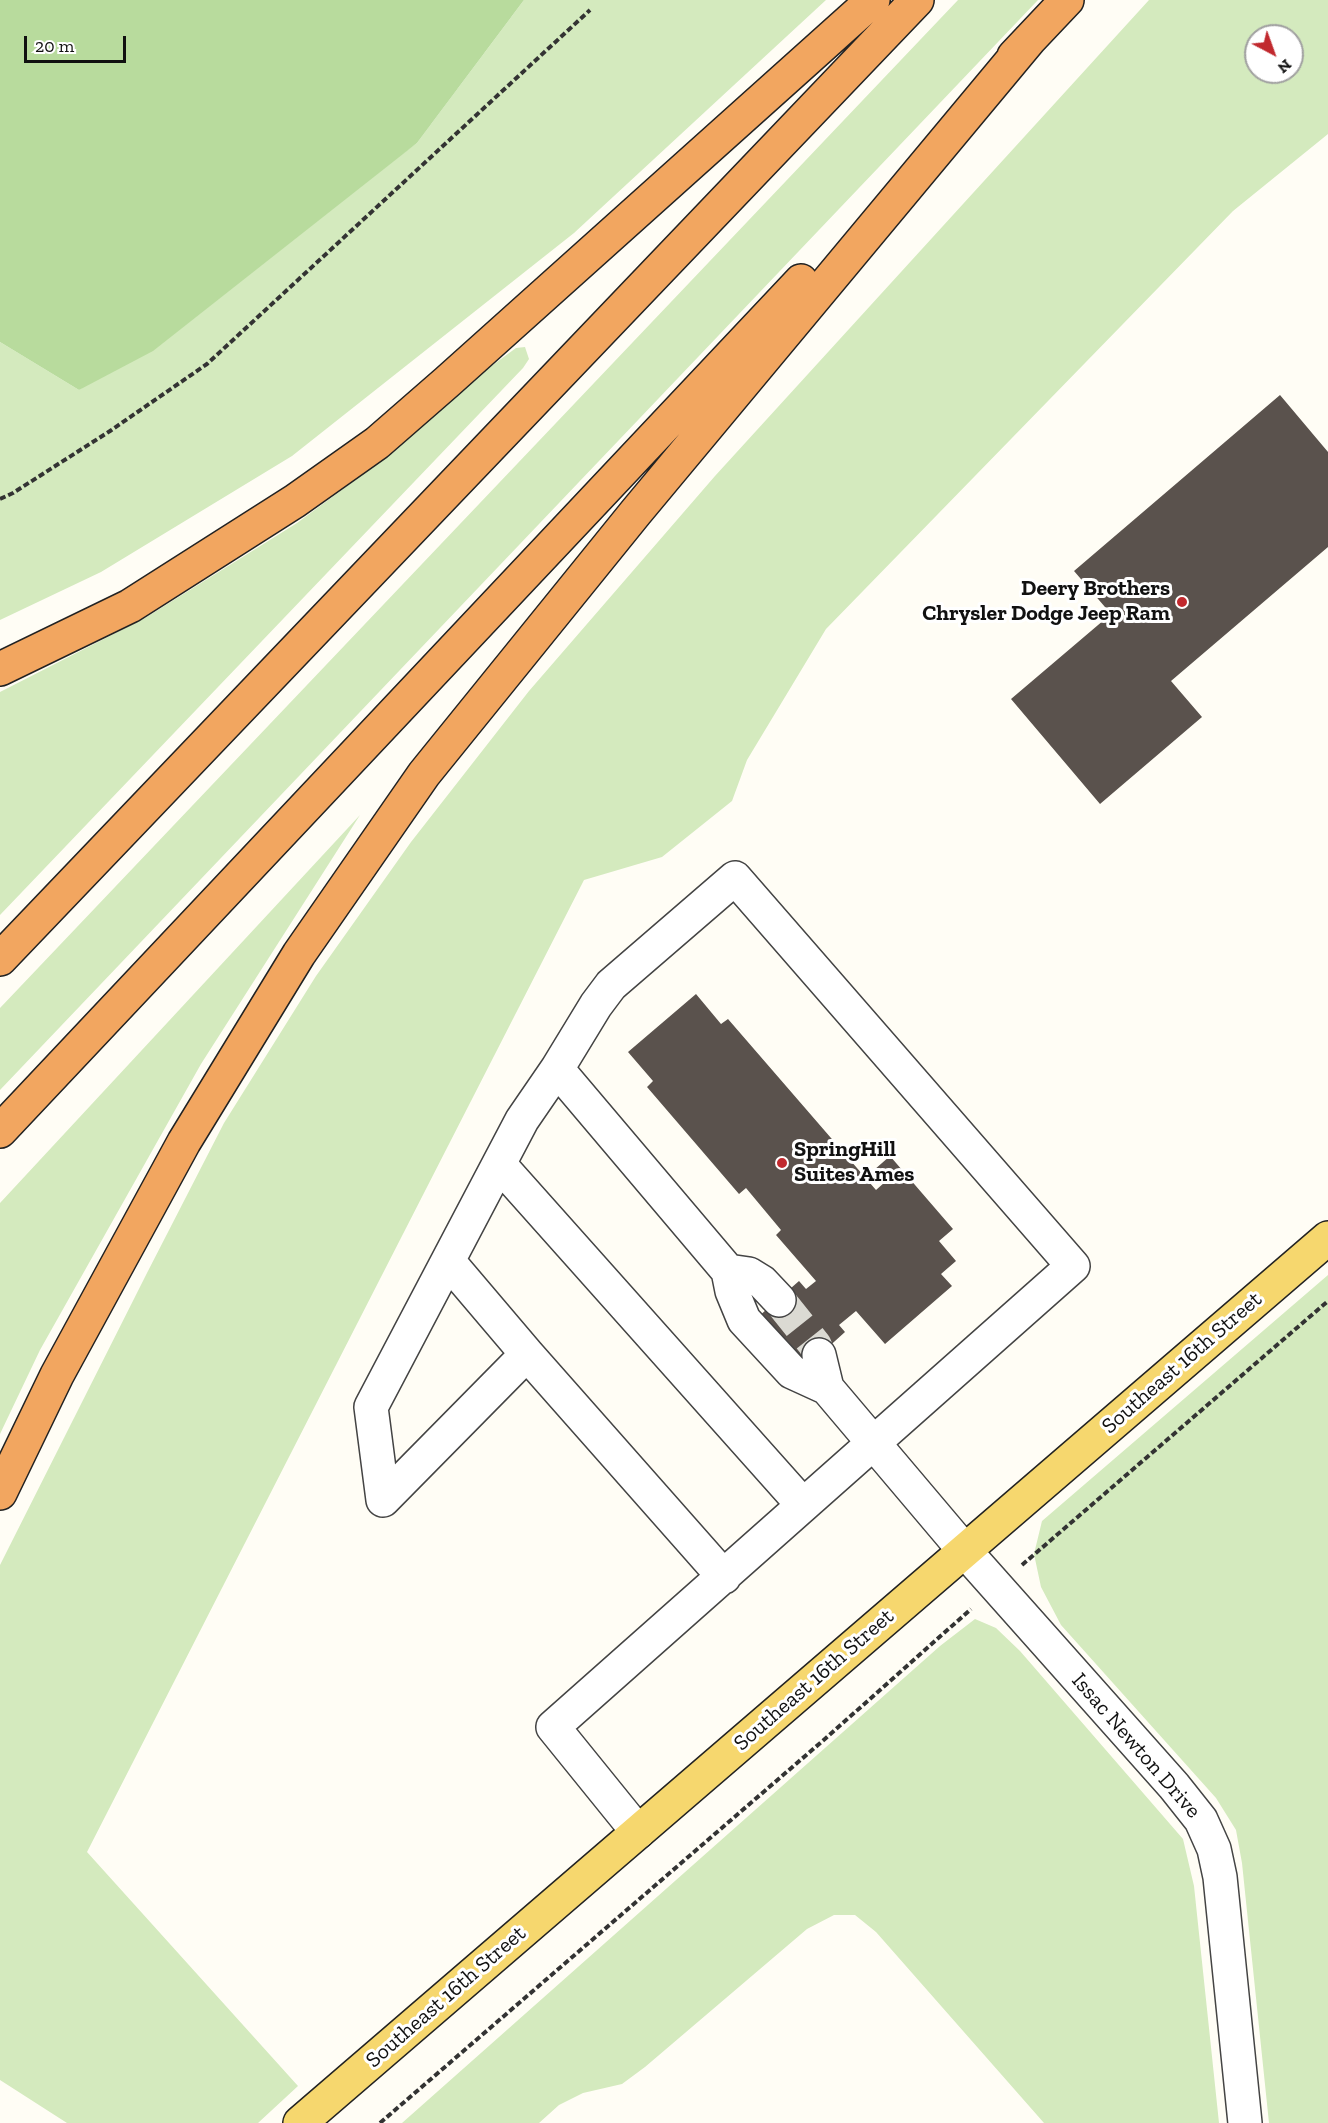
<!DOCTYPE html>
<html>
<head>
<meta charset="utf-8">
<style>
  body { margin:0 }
  #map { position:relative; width:1328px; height:2123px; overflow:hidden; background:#fffdf5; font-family:"Zilla Slab",serif }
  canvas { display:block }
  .north { position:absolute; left:1244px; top:24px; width:60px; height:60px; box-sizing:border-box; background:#fff; border:2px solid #a0a0a0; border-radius:50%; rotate:139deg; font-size:16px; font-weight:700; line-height:24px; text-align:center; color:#111 }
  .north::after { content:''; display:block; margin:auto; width:21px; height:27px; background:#c1292e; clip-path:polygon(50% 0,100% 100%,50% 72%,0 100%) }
  .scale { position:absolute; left:24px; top:36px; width:102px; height:27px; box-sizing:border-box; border:3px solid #111; border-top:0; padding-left:8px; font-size:18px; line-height:21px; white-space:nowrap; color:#111; -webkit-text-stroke:4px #fff; paint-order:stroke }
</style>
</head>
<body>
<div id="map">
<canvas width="1328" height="2123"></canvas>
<div class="north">N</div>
<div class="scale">20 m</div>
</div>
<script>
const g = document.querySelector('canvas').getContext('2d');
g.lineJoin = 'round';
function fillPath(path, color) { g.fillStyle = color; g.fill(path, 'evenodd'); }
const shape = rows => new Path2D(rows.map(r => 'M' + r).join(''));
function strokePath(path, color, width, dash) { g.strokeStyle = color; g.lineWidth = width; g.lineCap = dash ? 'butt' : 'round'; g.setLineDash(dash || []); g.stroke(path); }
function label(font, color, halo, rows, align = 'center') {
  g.font = font + ' "Zilla Slab",serif'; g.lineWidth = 6; g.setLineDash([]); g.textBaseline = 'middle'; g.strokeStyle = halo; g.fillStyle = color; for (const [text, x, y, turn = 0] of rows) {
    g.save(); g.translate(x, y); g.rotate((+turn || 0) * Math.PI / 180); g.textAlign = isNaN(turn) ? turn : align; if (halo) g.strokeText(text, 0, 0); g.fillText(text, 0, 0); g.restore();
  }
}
fillPath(shape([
  [524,0,826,0,574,233,292,456,101,572,0,620,0,342,79,390,417,143],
  [958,0,1038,0,0,1090,0,1008],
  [1149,0,1328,0,1328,134,1233,211,826,629,747,760,732,801,662,857,584,880,87,1852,298,2086,258,2123,67,2123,0,2080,0,1565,148,1271,224,1123,316,976,411,842,529,691,715,476],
  [1256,36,1292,36,1292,72,1256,72],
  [525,347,529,359,523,368,0,915,0,692,145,618,297,523,396,450,471,381,516,348],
  [360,815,201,1064,40,1350,0,1434,0,1203],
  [1328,1275,1328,2123,1269,2123,1242,1863,1236,1830,1216,1798,1061,1625,1041,1587,1034,1554,1042,1521],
  [975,1619,996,1628,1020,1651,1183,1839,1194,1886,1219,2123,1044,2123,876,1932,855,1915,834,1915,807,1929,645,2067,622,2084,583,2093,559,2105,539,2123,402,2123,940,1646]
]), '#d4eabe');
fillPath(shape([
  [0,0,524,0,417,143,153,351,79,390,0,342]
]), '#b8db9d');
fillPath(shape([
  [1280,395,1328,452,1328,547,1171,681,1202,717,1100,804,1011,699,1111,614,1074,571],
  [696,994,721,1024,728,1019,876,1190,885,1182,874,1170,890,1156,953,1229,939,1241,956,1261,941,1274,952,1286,885,1344,856,1311,839,1325,845,1332,804,1369,758,1317,799,1281,806,1289,816,1281,776,1235,781,1230,746,1188,739,1194,647,1087,653,1081,628,1052]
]), '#5a524d');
strokePath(shape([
  [779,1300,815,1345,819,1355]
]), '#dbdad3', 33, [33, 16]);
const minor = shape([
  [557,1069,728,1271,732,1291,744,1320,792,1372,827,1388,964,1550,1174,1786,1201,1820,1214,1849,1220,1877,1245,2123],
  [499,1164,803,1505],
  [448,1261,527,1354,724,1577],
  [728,1271,749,1274,762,1282,779,1300],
  [819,1355,827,1388],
  [383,1500,371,1407,522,1120,557,1069,596,1005,611,985,735,878,1073,1266,553,1727,638,1832],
  [383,1500,527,1354]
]);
const major = shape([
  [300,2123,1328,1238]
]);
const highway = shape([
  [1014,56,1067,0],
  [0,669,130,606,295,501,377,443,447,382,873,0],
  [0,959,917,0],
  [0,1131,801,281],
  [0,1493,57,1375,184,1142,299,954,424,774,636,512,1030,39]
]);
strokePath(minor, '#444', 36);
strokePath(major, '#222', 36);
strokePath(highway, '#222', 36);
strokePath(shape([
  [0,499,13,493,110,431,207,364,590,10],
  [1022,1565,1328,1301],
  [380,2123,826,1738,971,1609]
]), '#333', 4, [6, 3]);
strokePath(minor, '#fff', 33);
strokePath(major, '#f6d76e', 33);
strokePath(highway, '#f2a660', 33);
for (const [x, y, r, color] of [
  [1182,602,6,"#c1292e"],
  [782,1163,6,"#c1292e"]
]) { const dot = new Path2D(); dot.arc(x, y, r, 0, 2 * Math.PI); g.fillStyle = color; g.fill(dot); strokePath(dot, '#fff', 2); }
label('bold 22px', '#111', '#fff', [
  ["Deery Brothers",1170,589],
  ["Chrysler Dodge Jeep Ram",1170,614],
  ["SpringHill",794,1150,"left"],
  ["Suites Ames",794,1175,"left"]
], 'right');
label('22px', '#111', '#fff', [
  ["Southeast 16th Street",1182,1363,-41],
  ["Southeast 16th Street",814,1680,-41],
  ["Issac Newton Drive",1136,1746,49],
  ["Southeast 16th Street",446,1997,-41]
]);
</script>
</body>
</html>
